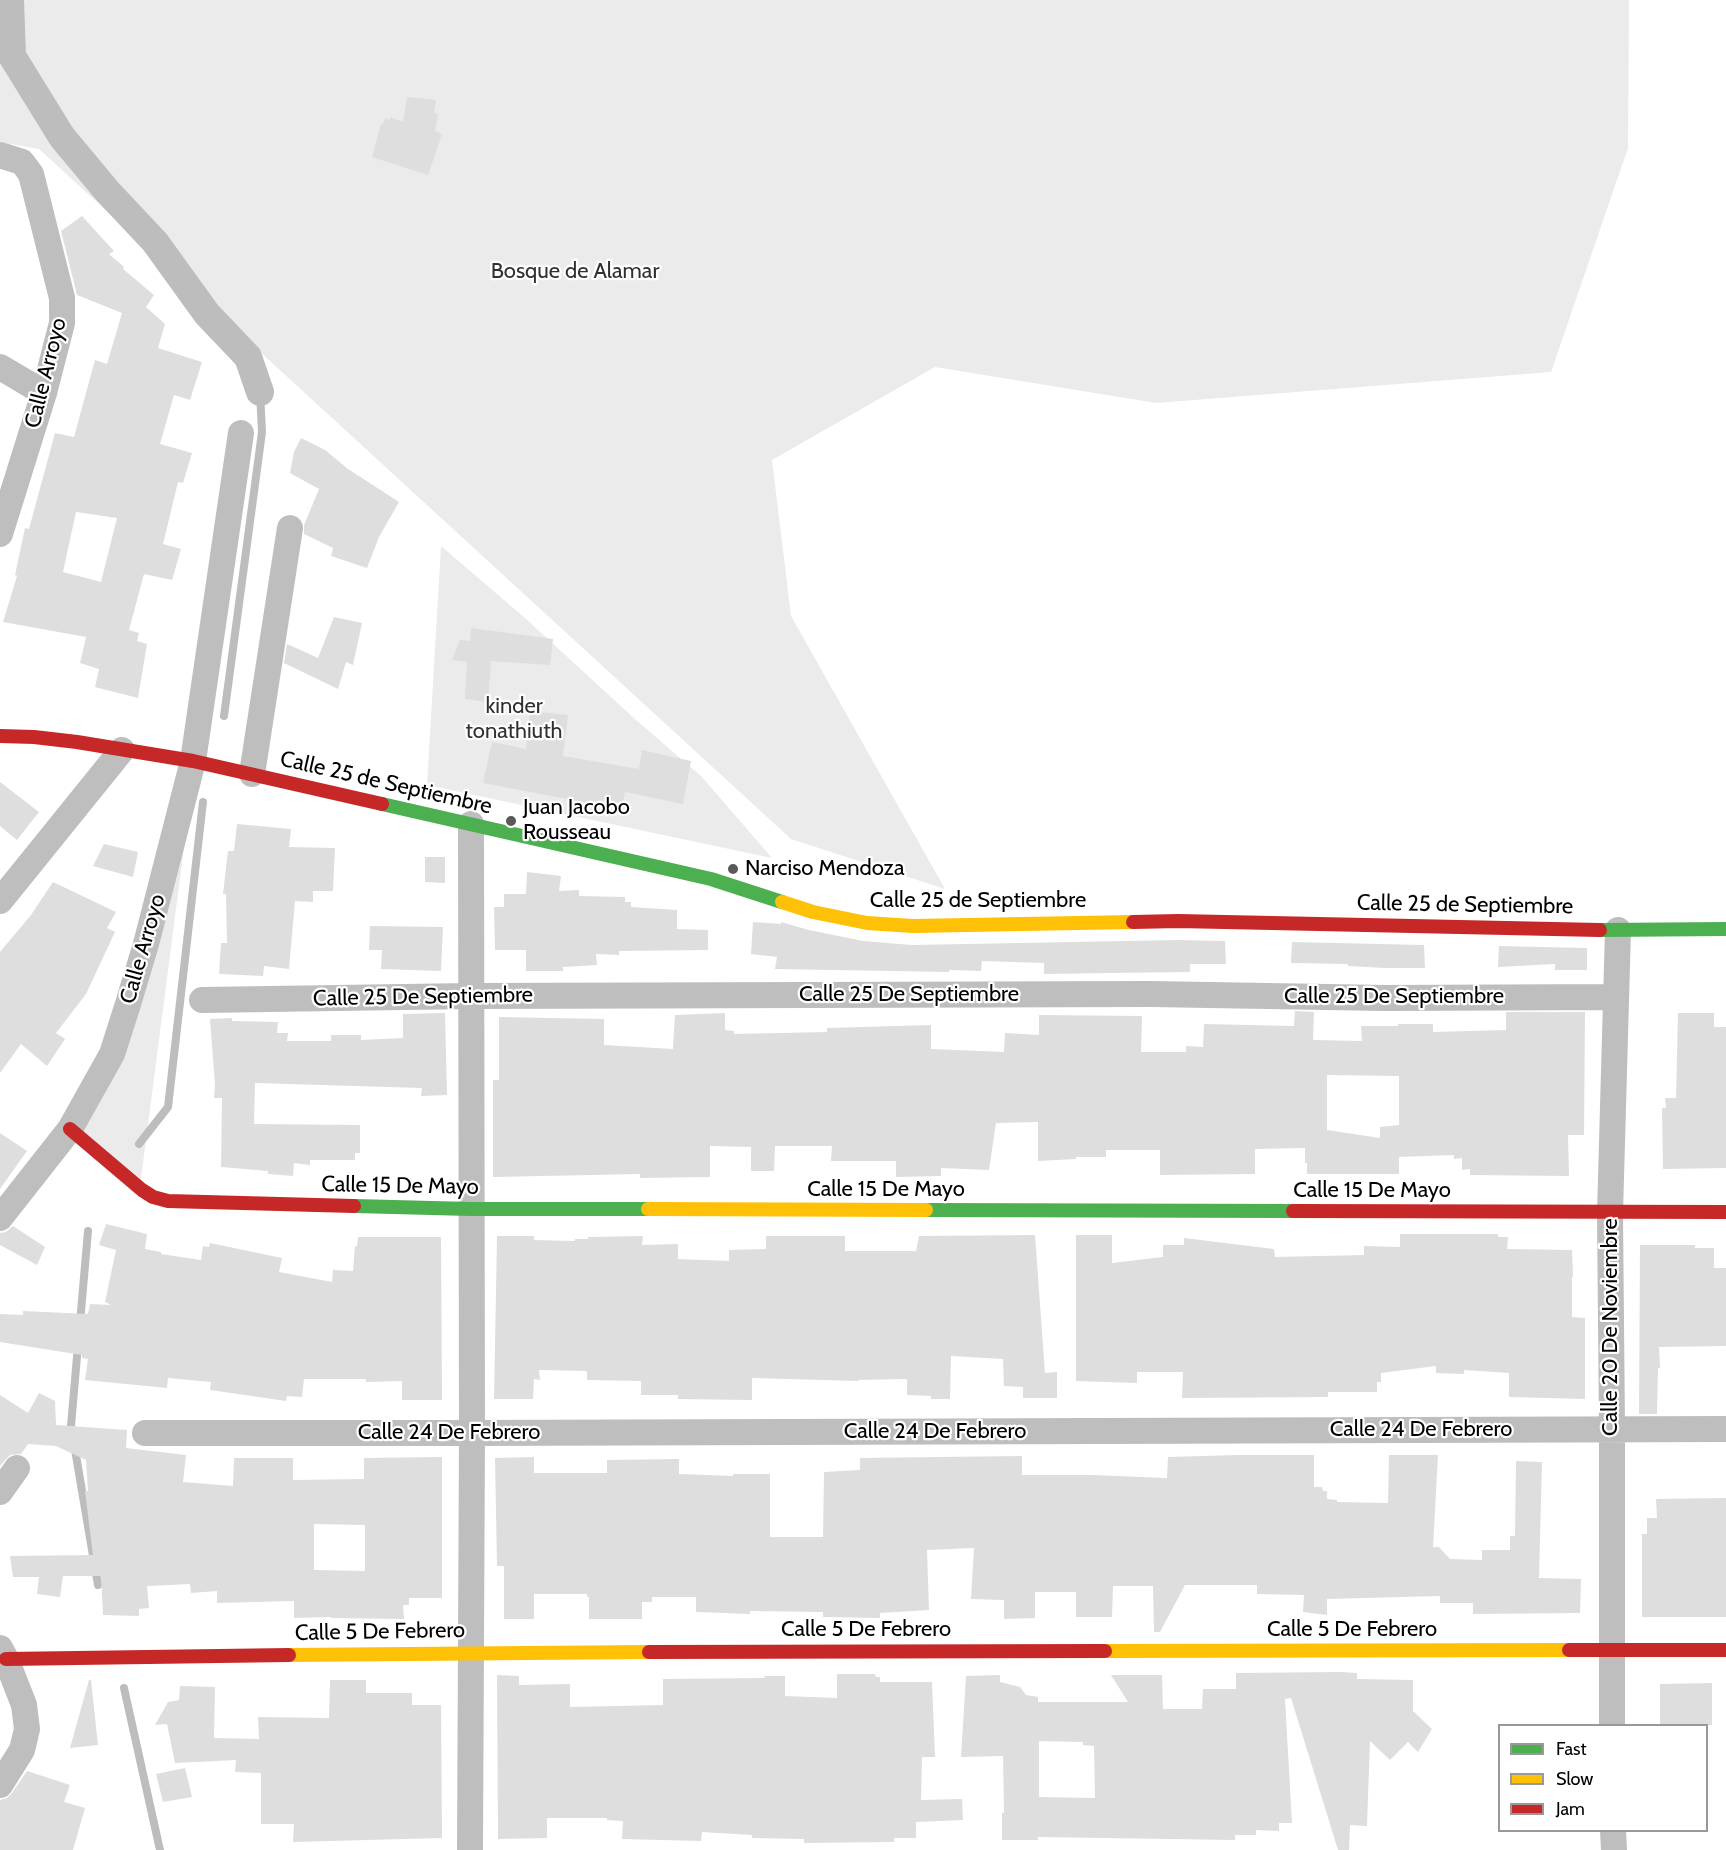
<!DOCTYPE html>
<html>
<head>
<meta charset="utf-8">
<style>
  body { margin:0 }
  #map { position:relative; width:1726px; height:1850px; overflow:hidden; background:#fff; font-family:Cabin,sans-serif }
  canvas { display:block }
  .legend { position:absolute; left:1498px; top:1724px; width:210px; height:108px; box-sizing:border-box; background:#fff; border:2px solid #999; margin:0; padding:8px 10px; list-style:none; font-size:18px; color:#000 }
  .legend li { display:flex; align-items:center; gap:12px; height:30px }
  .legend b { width:30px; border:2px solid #999 }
</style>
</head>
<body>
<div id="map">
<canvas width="1726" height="1850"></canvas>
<ul class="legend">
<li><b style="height:8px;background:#4caf50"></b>Fast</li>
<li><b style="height:8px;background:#ffc107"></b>Slow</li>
<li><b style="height:8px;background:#c62828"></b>Jam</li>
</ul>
</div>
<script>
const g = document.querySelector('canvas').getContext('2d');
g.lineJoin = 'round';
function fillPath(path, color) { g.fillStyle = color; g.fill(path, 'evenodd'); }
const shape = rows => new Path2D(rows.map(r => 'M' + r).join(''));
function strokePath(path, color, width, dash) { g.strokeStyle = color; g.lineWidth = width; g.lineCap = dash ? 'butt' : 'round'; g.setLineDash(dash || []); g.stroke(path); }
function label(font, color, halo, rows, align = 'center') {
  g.font = font + ' Cabin,sans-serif'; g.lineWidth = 4.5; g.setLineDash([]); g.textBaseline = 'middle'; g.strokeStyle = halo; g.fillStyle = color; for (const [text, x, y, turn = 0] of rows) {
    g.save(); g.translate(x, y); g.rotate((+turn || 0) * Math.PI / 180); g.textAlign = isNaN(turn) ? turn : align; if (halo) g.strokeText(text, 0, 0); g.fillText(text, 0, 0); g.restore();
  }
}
fillPath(shape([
  [0,0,1629,0,1628,148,1551,372,1156,403,935,367,772,460,791,616,945,889,791,839,39,149,0,142],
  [441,546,525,618,636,720,701,776,772,858,427,785],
  [193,778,139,1194,73,1136]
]), '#ebebeb');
strokePath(shape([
  [224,716,262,432,260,392],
  [139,1144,168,1107,203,802],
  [80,1323,88,1231],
  [78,1345,71,1426,98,1585],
  [124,1688,160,1850]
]), '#bdbdbd', 8);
strokePath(shape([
  [10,0,12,56,62,137,107,191,155,242,207,314,248,357,260,392]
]), '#bdbdbd', 28);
fillPath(shape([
  [407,97,436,100,434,113,438,114,435,131,442,134,428,175,372,157,381,124,383,124,385,118,390,120,390,117,403,122],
  [82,216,114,251,109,254,124,267,123,269,154,295,146,307,165,324,158,348,202,362,190,400,174,395,160,444,192,453,183,483,178,482,163,544,181,549,172,580,144,574,129,630,139,633,137,641,147,644,138,698,95,687,99,669,80,663,86,637,3,622,17,576,15,575,25,528,29,529,55,433,74,437,95,360,107,364,122,313,77,295,61,231],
  [76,512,117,518,101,582,63,572],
  [301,438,325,450,348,469,399,502,379,537,367,568,331,556,333,548,304,534,304,525,319,489,290,473,294,452],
  [334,617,362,623,353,665,346,662,338,689,284,663,287,644,318,658],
  [471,628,553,639,550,665,491,661,488,702,465,699,467,662,452,660,460,640,470,641],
  [530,711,568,715,563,756,639,769,642,750,691,761,683,804,625,792,622,807,604,804,603,806,483,783,492,742,526,749],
  [0,782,39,812,17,840,0,826],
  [237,824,291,829,289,847,335,848,333,891,313,891,313,902,295,901,289,969,264,966,263,976,219,974,221,943,227,943,226,894,223,894,228,851,234,851],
  [104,844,138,852,133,877,93,866],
  [425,857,445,857,445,883,425,882],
  [527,872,561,876,559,891,579,890,579,896,625,897,625,902,631,902,631,907,677,910,677,929,708,930,708,950,619,951,619,955,596,954,597,965,563,967,563,971,526,971,526,950,495,950,494,907,504,907,504,894,526,894],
  [53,882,116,912,107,928,115,932,86,994,56,1033,65,1039,47,1066,21,1044,0,1073,0,952,31,915],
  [753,922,781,924,781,922,809,930,863,941,912,945,1178,940,1225,941,1226,964,1190,964,1190,972,1109,973,1044,974,1044,963,982,961,981,971,949,970,949,972,775,969,777,957,751,954],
  [370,926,443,927,441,971,381,969,382,950,369,950],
  [1292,942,1424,945,1425,968,1385,968,1348,966,1348,964,1291,963],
  [1499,946,1587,948,1587,970,1555,970,1555,964,1498,967],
  [1295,1011,1314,1012,1313,1040,1362,1041,1361,1026,1398,1026,1398,1024,1433,1024,1433,1032,1506,1030,1506,1012,1585,1012,1584,1135,1568,1135,1569,1176,1470,1175,1470,1169,1462,1170,1462,1158,1454,1159,1454,1155,1399,1157,1399,1174,1307,1174,1307,1163,1305,1163,1305,1148,1255,1149,1255,1174,1160,1175,1160,1150,1106,1150,1106,1157,1076,1157,1076,1159,1038,1161,1038,1122,996,1123,989,1170,941,1168,941,1176,896,1177,896,1161,831,1161,832,1146,775,1146,774,1171,751,1171,751,1147,710,1146,710,1177,640,1178,640,1174,493,1177,493,1080,499,1080,499,1017,604,1019,604,1045,673,1049,675,1015,725,1013,725,1030,734,1031,734,1034,827,1032,827,1028,931,1025,931,1049,1004,1052,1005,1033,1039,1035,1039,1015,1142,1016,1141,1052,1186,1052,1186,1046,1203,1047,1204,1024,1294,1026],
  [1327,1075,1399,1076,1399,1125,1380,1127,1380,1138,1327,1130],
  [445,1013,447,1095,421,1096,422,1088,255,1083,254,1124,360,1125,360,1153,355,1153,355,1160,310,1160,310,1165,294,1163,293,1176,268,1174,268,1171,221,1167,222,1098,214,1098,215,1085,210,1019,232,1018,232,1021,278,1022,277,1033,288,1033,287,1041,331,1041,331,1035,361,1035,361,1040,403,1038,403,1014],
  [1678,1013,1714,1013,1714,1027,1726,1027,1726,1168,1663,1169,1662,1108,1666,1108,1665,1098,1676,1098],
  [0,1133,27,1151,0,1189],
  [106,1224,147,1234,145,1249,161,1252,161,1254,201,1260,203,1246,209,1247,210,1243,282,1258,279,1272,332,1282,333,1270,353,1271,355,1246,357,1247,358,1237,441,1237,442,1400,402,1400,402,1381,366,1382,366,1379,304,1379,302,1397,287,1396,286,1401,210,1390,211,1382,168,1378,167,1388,85,1380,88,1359,82,1358,82,1355,0,1342,0,1314,23,1315,23,1311,88,1314,90,1304,111,1305,105,1302,116,1250,99,1245],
  [13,1226,45,1247,37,1265,0,1245,0,1233,6,1232],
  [1400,1234,1498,1234,1498,1237,1508,1237,1507,1249,1572,1250,1573,1277,1572,1277,1572,1317,1585,1318,1585,1399,1509,1397,1509,1373,1464,1370,1464,1374,1436,1373,1436,1366,1381,1373,1381,1382,1377,1382,1377,1392,1328,1392,1328,1397,1182,1398,1183,1372,1137,1372,1137,1383,1076,1381,1076,1235,1112,1235,1112,1263,1163,1257,1163,1245,1184,1245,1184,1238,1274,1249,1275,1257,1364,1255,1364,1246,1400,1247],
  [1035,1235,1045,1373,1057,1372,1057,1398,1023,1398,1023,1387,1004,1386,1003,1359,951,1356,950,1399,931,1399,931,1396,907,1395,907,1379,858,1380,858,1381,752,1378,752,1400,678,1399,678,1395,641,1395,641,1381,587,1380,587,1371,539,1370,540,1380,534,1379,533,1399,494,1399,497,1236,534,1236,534,1240,575,1241,575,1239,588,1239,588,1237,643,1236,642,1245,678,1244,678,1259,729,1261,729,1250,766,1249,766,1236,845,1236,845,1251,916,1251,919,1236],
  [1640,1245,1695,1245,1695,1248,1714,1248,1714,1268,1726,1268,1726,1346,1659,1347,1660,1368,1658,1368,1657,1414,1639,1414],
  [39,1393,55,1401,56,1425,127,1430,126,1448,186,1455,183,1482,233,1486,234,1458,293,1458,293,1480,364,1479,364,1458,442,1457,442,1598,409,1598,409,1605,403,1605,404,1619,330,1618,331,1617,294,1618,294,1601,217,1603,217,1591,191,1593,190,1584,147,1586,149,1608,139,1609,139,1616,103,1615,101,1576,63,1576,60,1597,37,1594,39,1577,13,1577,10,1556,93,1555,85,1491,88,1491,86,1460,56,1446,28,1444,21,1454,10,1455,0,1466,0,1395,28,1413],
  [314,1524,365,1525,365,1571,314,1570],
  [1238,1455,1314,1455,1314,1487,1322,1487,1323,1491,1327,1491,1327,1499,1337,1500,1337,1502,1388,1503,1389,1455,1438,1455,1433,1547,1439,1547,1450,1559,1482,1560,1482,1550,1510,1550,1510,1536,1515,1536,1516,1461,1542,1462,1539,1578,1581,1579,1580,1613,1473,1614,1473,1603,1440,1603,1440,1596,1327,1599,1327,1615,1303,1612,1304,1595,1257,1594,1257,1585,1185,1585,1160,1632,1154,1632,1153,1586,1113,1586,1112,1617,1076,1617,1076,1592,1035,1592,1035,1618,1004,1619,1004,1600,971,1599,974,1548,927,1550,929,1610,880,1613,880,1618,823,1617,823,1612,750,1611,750,1614,696,1612,696,1597,652,1597,652,1602,642,1602,642,1619,589,1619,589,1597,587,1597,587,1594,534,1594,534,1619,504,1619,504,1566,497,1566,495,1458,534,1457,534,1473,607,1473,607,1460,679,1459,679,1474,733,1476,733,1474,770,1474,770,1537,823,1537,824,1472,860,1470,860,1458,1022,1456,1022,1475,1093,1475,1167,1478,1168,1457],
  [1726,1498,1726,1617,1642,1617,1642,1534,1647,1534,1647,1518,1657,1518,1656,1499],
  [1340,1672,1357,1673,1357,1679,1413,1680,1413,1711,1432,1729,1418,1752,1408,1742,1390,1760,1370,1741,1367,1826,1350,1825,1349,1850,1338,1850,1291,1698,1285,1699,1292,1823,1279,1823,1279,1831,1256,1830,1256,1835,1235,1835,1235,1840,1038,1837,1038,1840,1002,1840,1002,1813,1004,1813,1003,1756,961,1757,966,1676,1000,1675,1000,1682,1020,1687,1026,1695,1038,1697,1038,1702,1128,1702,1111,1675,1162,1675,1163,1709,1202,1709,1203,1689,1236,1689,1236,1673],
  [1039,1741,1083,1742,1083,1745,1094,1746,1095,1798,1039,1797],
  [837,1674,875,1674,876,1677,880,1677,880,1682,932,1682,935,1757,922,1757,921,1800,962,1799,963,1820,916,1822,916,1838,894,1838,894,1842,804,1843,804,1839,752,1838,752,1835,702,1832,701,1841,622,1839,623,1821,607,1820,607,1818,547,1818,547,1838,498,1839,497,1675,519,1676,519,1685,570,1684,570,1707,663,1705,663,1679,765,1678,764,1676,785,1676,785,1696,837,1698],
  [89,1680,91,1680,98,1745,70,1748],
  [330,1680,366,1680,366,1693,412,1693,412,1705,441,1705,442,1838,293,1842,294,1824,261,1824,261,1773,235,1772,236,1760,175,1763,167,1724,155,1725,168,1702,179,1700,180,1686,215,1687,214,1738,259,1739,258,1717,329,1718],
  [1712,1683,1712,1725,1660,1725,1660,1684],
  [185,1768,192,1797,163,1802,156,1774],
  [27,1771,70,1785,64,1802,85,1808,73,1850,0,1850,0,1800,7,1798,12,1793]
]), '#dedede');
strokePath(shape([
  [0,155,22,162,31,174,62,298,62,323,44,393,0,534],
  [0,367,44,393],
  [252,774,290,528],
  [0,901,122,750],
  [202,1000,471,996,1150,994,1385,998,1615,997],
  [0,1218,70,1129,112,1054,128,1004,146,944,193,761,241,433],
  [145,1433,472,1433,1726,1429],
  [0,1492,17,1468],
  [0,1648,6,1659,24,1705,27,1729,22,1750,0,1785],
  [1612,1726,1612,1429,1610,1213,1618,930],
  [1613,1830,1614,1850],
  [470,1850,472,1433,471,824]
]), '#bebebe', 26);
strokePath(shape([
  [382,804,711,879,782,902],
  [1600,930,1726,929],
  [354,1206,471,1209,648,1209],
  [926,1210,1293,1211]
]), '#4caf50', 14);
strokePath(shape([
  [782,902,813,912,867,923,913,926,1133,922],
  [648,1209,926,1210],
  [1105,1651,1569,1650],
  [289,1655,649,1652]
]), '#ffc107', 14);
strokePath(shape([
  [0,736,34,737,77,742,193,761,382,804],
  [1133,922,1178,921,1600,930],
  [70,1129,142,1190,153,1197,168,1201,354,1206],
  [1293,1211,1726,1212],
  [1569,1650,1726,1650],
  [649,1652,1105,1651],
  [6,1659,289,1655]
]), '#c62828', 14);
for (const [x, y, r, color] of [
  [511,821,6,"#595959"],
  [733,869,6,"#595959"]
]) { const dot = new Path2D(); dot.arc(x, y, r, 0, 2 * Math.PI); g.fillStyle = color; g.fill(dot); strokePath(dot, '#fff', 2); }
label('22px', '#313131', '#fff', [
  ["Bosque de Alamar",575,272],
  ["kinder",514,707],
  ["tonathiuth",514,732]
]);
label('22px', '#000', '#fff', [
  ["Calle Arroyo",46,373,-76],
  ["Calle 25 de Septiembre",386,783,13],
  ["Calle 25 de Septiembre",978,901],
  ["Calle 25 de Septiembre",1465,905,1],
  ["Calle Arroyo",143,949,-74],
  ["Calle 25 De Septiembre",909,995],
  ["Calle 25 De Septiembre",423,997,-1],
  ["Calle 25 De Septiembre",1394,997],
  ["Calle 15 De Mayo",400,1186,1],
  ["Calle 15 De Mayo",886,1190],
  ["Calle 15 De Mayo",1372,1191],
  ["Calle 20 De Noviembre",1611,1327,-90],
  ["Calle 24 De Febrero",1421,1430],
  ["Calle 24 De Febrero",935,1432],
  ["Calle 24 De Febrero",449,1433],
  ["Calle 5 De Febrero",866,1630],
  ["Calle 5 De Febrero",1352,1630],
  ["Calle 5 De Febrero",380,1632,-1]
]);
label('22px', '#000', '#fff', [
  ["Juan Jacobo",523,808],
  ["Rousseau",523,833],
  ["Narciso Mendoza",745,869]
], 'left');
</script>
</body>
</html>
